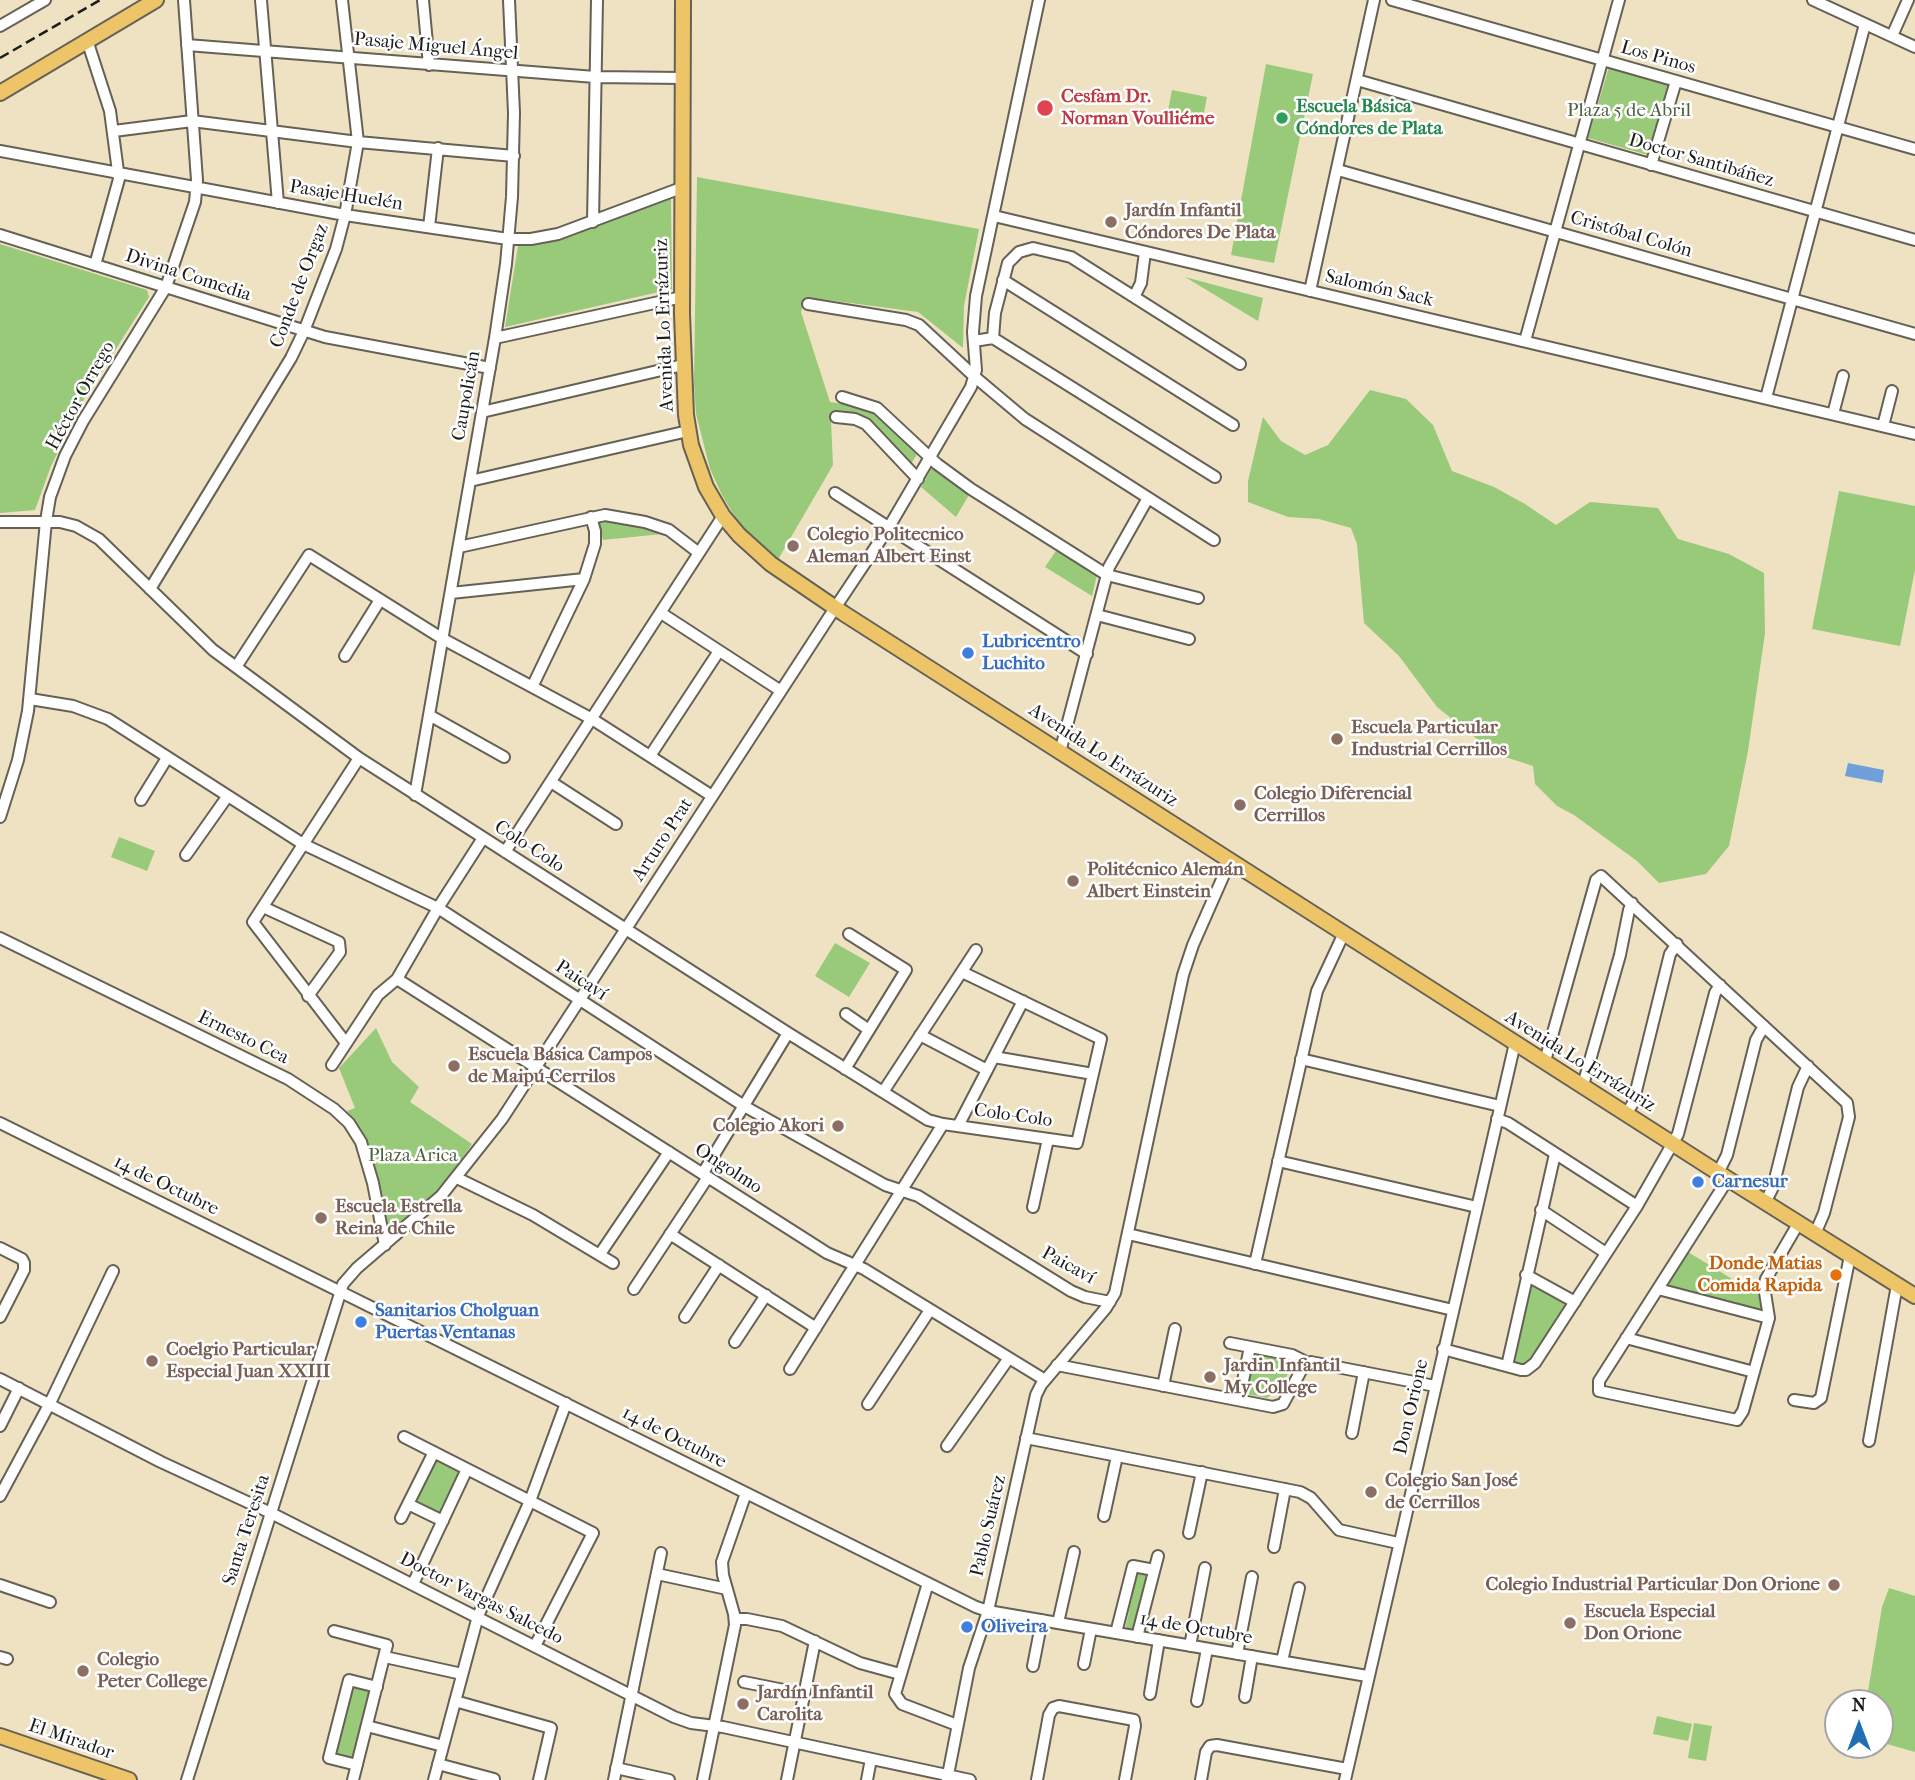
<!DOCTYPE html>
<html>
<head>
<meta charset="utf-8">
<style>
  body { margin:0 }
  #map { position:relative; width:1915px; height:1780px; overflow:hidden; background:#eee2c3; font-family:"IM FELL French Canon",serif }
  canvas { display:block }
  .north { position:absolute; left:1824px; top:1689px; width:70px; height:70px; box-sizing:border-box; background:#fff; border:2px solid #a4a4a4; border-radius:50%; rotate:0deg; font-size:19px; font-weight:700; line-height:28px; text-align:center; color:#1c1c1c }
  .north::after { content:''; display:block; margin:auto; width:24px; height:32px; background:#1f6fb2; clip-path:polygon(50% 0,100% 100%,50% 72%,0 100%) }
</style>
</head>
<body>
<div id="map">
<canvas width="1915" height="1780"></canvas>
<div class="north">N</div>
</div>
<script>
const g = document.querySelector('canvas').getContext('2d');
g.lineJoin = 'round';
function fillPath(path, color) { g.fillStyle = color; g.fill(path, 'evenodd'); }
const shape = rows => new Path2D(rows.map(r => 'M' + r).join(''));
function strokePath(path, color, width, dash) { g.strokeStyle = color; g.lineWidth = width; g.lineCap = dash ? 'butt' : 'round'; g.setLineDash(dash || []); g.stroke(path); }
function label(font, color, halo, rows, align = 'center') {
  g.font = font + ' "IM FELL French Canon",serif'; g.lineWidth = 5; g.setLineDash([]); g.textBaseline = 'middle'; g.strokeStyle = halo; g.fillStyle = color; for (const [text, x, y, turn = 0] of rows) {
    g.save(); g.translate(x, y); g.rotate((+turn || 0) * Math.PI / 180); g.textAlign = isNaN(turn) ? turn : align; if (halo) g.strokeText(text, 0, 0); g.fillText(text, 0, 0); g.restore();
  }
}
fillPath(shape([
  [1266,64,1313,74,1274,263,1231,255],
  [1609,67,1669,84,1648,155,1588,138],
  [1172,90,1207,97,1203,117,1168,111],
  [697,177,979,229,964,306,963,348,918,312,805,297,801,312,830,402,869,408,919,451,906,472,869,432,857,423,831,421,833,465,776,563,736,519,722,495,710,469,696,414,694,383],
  [671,199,672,289,505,327,518,246,571,234],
  [0,244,147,290,149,297,84,399,51,466,35,510,0,513],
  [1185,277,1263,298,1258,321],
  [1370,390,1406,399,1433,425,1452,471,1494,487,1525,504,1556,525,1590,502,1658,508,1678,539,1729,554,1764,573,1765,633,1748,751,1729,846,1706,874,1659,883,1637,861,1574,815,1557,806,1535,784,1533,766,1496,754,1437,707,1399,656,1364,623,1357,544,1351,528,1319,519,1288,517,1248,502,1248,481,1263,417,1281,441,1305,455,1328,445],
  [932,468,970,493,956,517,921,487],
  [1839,491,1915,506,1915,570,1900,646,1812,629],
  [598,521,623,522,662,534,603,540],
  [1058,548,1094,571,1097,575,1092,596,1045,567],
  [119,837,155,851,147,871,111,857],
  [835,943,870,963,849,997,815,976],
  [376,1028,392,1062,419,1087,410,1102,472,1144,443,1186,391,1230,387,1225,366,1139,347,1111,355,1108,339,1068],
  [1688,1252,1742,1285,1757,1286,1762,1314,1666,1287],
  [1529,1282,1569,1303,1533,1359,1524,1365,1510,1363],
  [1252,1353,1294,1362,1280,1389,1267,1398,1242,1393],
  [435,1459,461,1472,440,1518,411,1504],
  [1138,1570,1153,1573,1141,1633,1125,1630],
  [1889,1588,1915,1596,1915,1752,1880,1742,1880,1703,1866,1703,1882,1607],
  [349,1681,376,1688,356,1764,330,1758],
  [1657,1716,1692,1724,1688,1741,1653,1734],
  [1694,1723,1712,1726,1706,1761,1688,1758]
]), '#99ca7a');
fillPath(shape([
  [1848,763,1884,770,1882,783,1845,776]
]), '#6fa0d9');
const minor = shape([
  [261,0,278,203],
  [423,0,429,65],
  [1392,0,1915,149],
  [1813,0,1915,47],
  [0,26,45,0],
  [1892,36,1908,0],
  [87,40,110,111,119,179,95,265],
  [187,45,595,77,682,78],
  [1357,80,1915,240],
  [114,131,192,121,358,142,514,156],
  [0,151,345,215,508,239,531,239,558,234,681,188],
  [1651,165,1676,81],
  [1338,170,1915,334],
  [994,216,1915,434],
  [593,222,597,0],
  [429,227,438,148],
  [0,235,325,337,490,368],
  [1003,280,1233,425],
  [1310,291,1374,0],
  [1134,297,1141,283,1145,252],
  [808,304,906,320,919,325,975,377,1025,419,1214,540],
  [495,338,682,297],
  [993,338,1215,477],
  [974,341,993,338,995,313,1008,263,1019,252,1033,248,1071,257,1240,364],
  [1525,341,1619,0],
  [842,397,877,408,937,464,971,489,1107,575,1198,598],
  [1766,398,1865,24],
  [482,412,683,365],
  [1833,414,1843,376],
  [836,417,855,419,866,424,918,479],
  [1883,426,1892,391],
  [470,481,688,431],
  [835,493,1087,654],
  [0,522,60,522,76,526,99,539,213,650,359,758,788,1033,928,1120,943,1124,1077,1143,1101,1039,962,972],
  [459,547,605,515,645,522,669,530,699,553],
  [150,589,291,358,304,331,336,249,345,215,358,142,342,0],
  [451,593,584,579],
  [661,613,781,691],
  [1097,615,1189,639],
  [345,656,380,600],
  [236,667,309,555,443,639,592,719,712,796],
  [533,685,584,579,595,544,595,531,591,517],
  [30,699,73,706,108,719,303,844,438,908,744,1106,885,1185,918,1196,1071,1291,1085,1297,1110,1302],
  [429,715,504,757],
  [1060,752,1109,567,1148,498],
  [650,756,719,651],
  [551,782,616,824],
  [415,795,495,338,506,264,512,197,514,113,509,0],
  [141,800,167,758],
  [0,817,18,760,28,711,46,521,50,497,65,456,83,421,166,287,195,202,197,180,184,0],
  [505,852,723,516],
  [186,855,227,797],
  [263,907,339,942,340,952,308,996],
  [0,938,288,1079,334,1109,349,1123,361,1142,373,1183,385,1245],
  [397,979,827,1253,864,1269,1045,1380],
  [846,1014,869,1030],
  [920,1035,987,1070],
  [346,1043,253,922,359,758],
  [994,1057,1093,1074],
  [1301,1059,1500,1106],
  [1545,1061,1596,880,1601,876,1847,1103,1849,1117,1824,1213,1815,1234],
  [332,1065,378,995,397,979,438,908,483,838],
  [845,1069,906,970,849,934],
  [1583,1085,1620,955,1629,910,1632,903],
  [883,1092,976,950],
  [1627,1113,1633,1103,1670,954,1677,944],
  [1497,1119,1508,1123,1637,1206],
  [0,1123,976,1607,988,1611,1367,1676],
  [958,1126,1023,1001],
  [1278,1161,1477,1207],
  [703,1173,788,1033],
  [1718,1173,1727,1155,1756,1040,1764,1026],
  [457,1178,533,1215,613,1263],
  [1728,1179,1599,1381,1599,1391,1737,1420,1743,1411,1769,1318,1764,1286,1766,1279,1798,1224],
  [1765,1203,1773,1187,1798,1087,1808,1066],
  [1033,1207,1048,1139],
  [1541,1210,1606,1253],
  [670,1234,816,1328],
  [1128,1234,1453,1310],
  [0,1248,22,1259,24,1263,24,1270,0,1317],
  [600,1254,669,1152],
  [1255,1264,1317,991,1344,933],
  [1526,1275,1575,1302],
  [634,1289,708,1177],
  [1658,1289,1769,1318],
  [685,1317,719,1265],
  [1626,1338,1754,1372],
  [735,1342,766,1295],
  [1230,1343,1292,1355,1308,1363],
  [1443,1349,1521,1370,1526,1370,1535,1363,1637,1206,1678,1134,1715,993,1720,985],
  [1057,1365,1273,1407,1283,1404,1303,1367,1311,1362,1435,1386],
  [1507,1366,1555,1154],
  [790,1369,943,1124],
  [0,1379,161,1462,271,1513,674,1717,691,1723,723,1727,970,1780],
  [1163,1386,1175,1329],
  [1239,1400,1250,1347],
  [1794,1400,1814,1403,1821,1398,1850,1256],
  [868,1404,930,1310],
  [0,1426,19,1388],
  [1352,1433,1364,1372],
  [404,1437,593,1533,535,1646],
  [1026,1438,1300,1492,1311,1498,1339,1530,1398,1543],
  [1869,1441,1897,1285],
  [947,1446,1009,1358],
  [0,1496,50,1403,113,1271],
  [408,1504,443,1521],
  [1104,1516,1117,1456],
  [401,1518,434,1452],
  [1189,1533,1202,1472],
  [1274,1547,1285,1489],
  [657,1574,727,1589],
  [928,1583,895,1694,902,1704,957,1725],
  [413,1584,467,1469],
  [0,1585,50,1602],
  [735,1619,747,1619,782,1626,860,1663,900,1674],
  [1058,1623,1074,1552],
  [334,1631,387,1645,353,1780],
  [1116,1633,1133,1566,1154,1570],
  [1137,1637,1158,1556],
  [1190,1646,1205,1568],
  [1237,1654,1252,1577],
  [0,1657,7,1659],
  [385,1657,462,1674],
  [1282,1661,1299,1588],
  [1084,1664,1091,1629],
  [1033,1666,1042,1620],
  [744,1682,804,1694],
  [1150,1694,1159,1640],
  [1245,1697,1252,1656],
  [455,1701,551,1728,539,1780],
  [1197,1701,1207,1649],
  [367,1726,443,1746],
  [438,1764,494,1779],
  [357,1765,329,1758,349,1680,377,1687],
  [616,1768,669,1780],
  [187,1780,343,1284,357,1268,441,1196,502,1119,835,608,889,527,971,387,976,370,973,332,976,296,1039,0],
  [434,1780,478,1616,530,1501,566,1403],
  [614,1780,661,1553],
  [703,1780,735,1625,734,1614,723,1575,722,1562,746,1493],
  [787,1780,815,1641],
  [867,1780,871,1759],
  [947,1780,969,1668,988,1611,1036,1395,1041,1385,1106,1308,1115,1293,1183,975,1193,945,1230,861],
  [1037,1780,1049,1715,1053,1708,1059,1706,1134,1720,1135,1726,1125,1780],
  [1201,1780,1206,1752,1210,1746,1217,1745,1347,1769],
  [1345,1780,1515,1043]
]);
const major = shape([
  [683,0,682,314,686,415,691,445,706,487,723,516,739,535,771,564,843,613,1728,1179,1915,1296],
  [0,93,156,0],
  [0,1736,129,1780]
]);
strokePath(minor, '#666156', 14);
strokePath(major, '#666156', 18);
strokePath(minor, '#fff', 10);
strokePath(major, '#eec469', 14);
strokePath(shape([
  [0,58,100,0]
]), '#1c1c1c', 2.5, [10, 5]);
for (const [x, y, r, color] of [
  [1045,108,9,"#e0444e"],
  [1282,118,7,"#2e9e5b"],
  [1111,222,7,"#8d6e63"],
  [793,546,7,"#8d6e63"],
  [968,653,7,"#3f7fe0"],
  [1337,739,7,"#8d6e63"],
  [1240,805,7,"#8d6e63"],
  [1073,881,7,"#8d6e63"],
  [454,1066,7,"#8d6e63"],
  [838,1126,7,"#8d6e63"],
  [1698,1182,7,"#3f7fe0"],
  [321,1218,7,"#8d6e63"],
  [1836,1275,7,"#e8710a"],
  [361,1322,7,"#3f7fe0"],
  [152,1361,7,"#8d6e63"],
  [1210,1377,7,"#8d6e63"],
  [1371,1492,7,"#8d6e63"],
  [1834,1585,7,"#8d6e63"],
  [1570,1623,7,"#8d6e63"],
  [967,1627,7,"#3f7fe0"],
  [83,1671,7,"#8d6e63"],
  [743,1704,7,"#8d6e63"]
]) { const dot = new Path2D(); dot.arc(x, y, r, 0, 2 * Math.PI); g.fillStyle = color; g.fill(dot); strokePath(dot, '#fff', 2.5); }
label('19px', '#1c1c1c', '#fff', [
  ["Pasaje Miguel Ángel",436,47,5],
  ["Los Pinos",1658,58,16],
  ["Doctor Santibáñez",1701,161,16],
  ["Pasaje Huelén",346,196,9],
  ["Cristóbal Colón",1631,235,16],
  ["Divina Comedia",188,276,18],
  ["Conde de Orgaz",300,286,-69],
  ["Salomón Sack",1379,289,13],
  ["Avenida Lo Errázuriz",665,325,-92],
  ["Héctor Orrego",81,396,-61],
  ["Caupolicán",467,396,-80],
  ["Avenida Lo Errázuriz",1103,756,33],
  ["Arturo Prat",663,840,-57],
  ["Colo-Colo",529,847,33],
  ["Paicaví",581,981,33],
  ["Ernesto Cea",243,1038,26],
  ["Avenida Lo Errázuriz",1580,1062,32],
  ["Colo-Colo",1013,1116,8],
  ["Ongolmo",728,1169,33],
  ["14 de Octubre",166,1186,26],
  ["Paicaví",1068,1266,29],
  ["Don Orione",1412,1407,-77],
  ["14 de Octubre",674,1438,27],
  ["Pablo Suárez",989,1526,-77],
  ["Santa Teresita",247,1530,-72],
  ["Doctor Vargas Salcedo",481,1599,27],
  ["14 de Octubre",1196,1629,10],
  ["El Mirador",71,1740,19]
]);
label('bold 19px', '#be3a42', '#fff', [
  ["Cesfam Dr.",1061,97],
  ["Norman Voulliéme",1061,119]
], 'left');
label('bold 19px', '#27864d', '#fff', [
  ["Escuela Básica",1296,107],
  ["Cóndores de Plata",1296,129]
], 'left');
label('19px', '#4e6242', '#fff', [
  ["Plaza 5 de Abril",1629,111],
  ["Plaza Arica",413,1156]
]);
label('bold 19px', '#785e54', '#fff', [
  ["Jardín Infantil",1125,211],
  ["Cóndores De Plata",1125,233],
  ["Colegio Politecnico",807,535],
  ["Aleman Albert Einst",807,557],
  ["Escuela Particular",1351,728],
  ["Industrial Cerrillos",1351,750],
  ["Colegio Diferencial",1254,794],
  ["Cerrillos",1254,816],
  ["Politécnico Alemán",1087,870],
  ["Albert Einstein",1087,892],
  ["Escuela Básica Campos",468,1055],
  ["de Maipú-Cerrilos",468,1077],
  ["Colegio Akori",824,1126,"right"],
  ["Escuela Estrella",335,1207],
  ["Reina de Chile",335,1229],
  ["Coelgio Particular",166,1350],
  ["Especial Juan XXIII",166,1372],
  ["Jardin Infantil",1224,1366],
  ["My College",1224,1388],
  ["Colegio San José",1385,1481],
  ["de Cerrillos",1385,1503],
  ["Colegio Industrial Particular Don Orione",1820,1585,"right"],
  ["Escuela Especial",1584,1612],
  ["Don Orione",1584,1634],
  ["Colegio",97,1660],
  ["Peter College",97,1682],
  ["Jardín Infantil",757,1693],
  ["Carolita",757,1715]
], 'left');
label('bold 19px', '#366cbe', '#fff', [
  ["Lubricentro",982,642],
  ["Luchito",982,664],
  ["Carnesur",1712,1182],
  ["Sanitarios Cholguan",375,1311],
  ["Puertas Ventanas",375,1333],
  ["Oliveira",981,1627]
], 'left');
label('bold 19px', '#c56008', '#fff', [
  ["Donde Matias",1822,1264],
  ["Comida Rapida",1822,1286]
], 'right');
</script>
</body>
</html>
